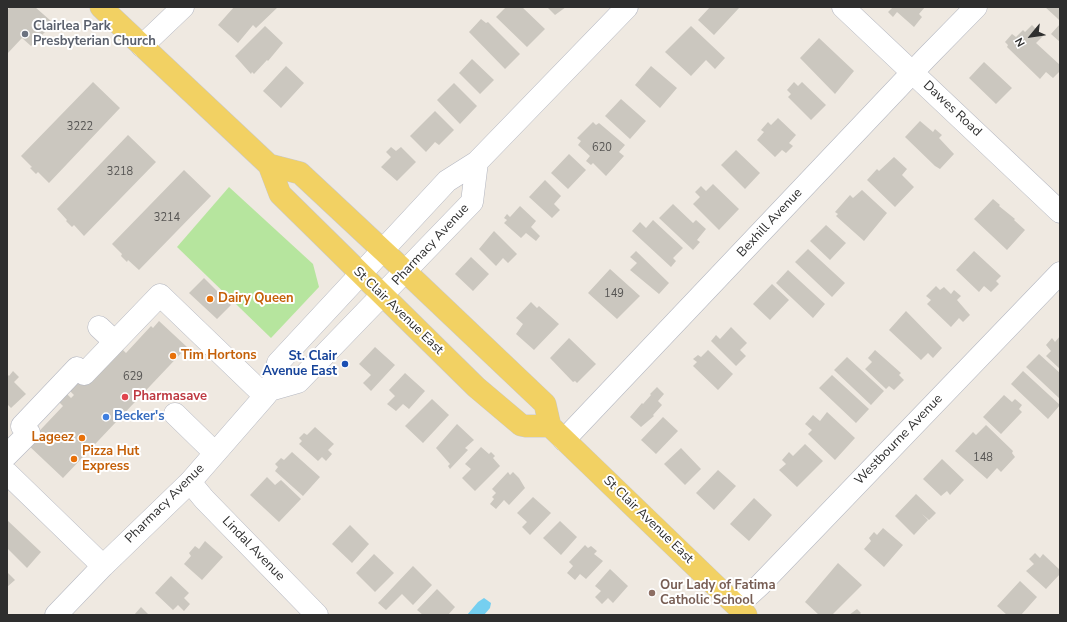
<!DOCTYPE html>
<html>
<head>
<meta charset="utf-8">
<style>
  body { margin:0 }
  #map { position:relative; width:1067px; height:622px; overflow:hidden; background:#efe9e1; font-family:"Nunito Sans",sans-serif }
  canvas { display:block }
  .frame { position:absolute; inset:0; border:8px solid #2e2e2e; pointer-events:none }
  .north { position:absolute; left:1011px; top:16px; width:40px; height:40px; -webkit-text-stroke:3px #fff; paint-order:stroke; rotate:241deg; font-size:11px; font-weight:700; line-height:16px; text-align:center; color:#2e2e2e }
  .north::after { content:''; display:block; margin:auto; width:14px; height:18px; background:#2e2e2e; clip-path:polygon(50% 0,100% 100%,50% 72%,0 100%) }
</style>
</head>
<body>
<div id="map">
<canvas width="1067" height="622"></canvas>
<div class="frame"></div>
<div class="north">N</div>
</div>
<script>
const g = document.querySelector('canvas').getContext('2d');
g.lineJoin = 'round';
function fillPath(path, color) { g.fillStyle = color; g.fill(path, 'evenodd'); }
const shape = rows => new Path2D(rows.map(r => 'M' + r).join(''));
function strokePath(path, color, width, dash) { g.strokeStyle = color; g.lineWidth = width; g.lineCap = dash ? 'butt' : 'round'; g.setLineDash(dash || []); g.stroke(path); }
function label(font, color, halo, rows, align = 'center') {
  g.font = font + ' "Nunito Sans",sans-serif'; g.lineWidth = 4; g.setLineDash([]); g.textBaseline = 'middle'; g.strokeStyle = halo; g.fillStyle = color; for (const [text, x, y, turn = 0] of rows) {
    g.save(); g.translate(x, y); g.rotate((+turn || 0) * Math.PI / 180); g.textAlign = isNaN(turn) ? turn : align; if (halo) g.strokeText(text, 0, 0); g.fillText(text, 0, 0); g.restore();
  }
}
fillPath(shape([
  [229,187,313,264,319,287,271,338,177,247]
]), '#b6e59e');
fillPath(shape([
  [484,598,491,603,490,608,484,615,467,615,478,602]
]), '#75cff0');
fillPath(shape([
  [10,7,35,7,51,21,44,28,47,30,31,46,22,38,7,54,7,10],
  [234,7,278,7,256,28,253,25,238,43,218,25],
  [506,7,522,7,545,29,527,47,496,17],
  [547,7,566,7,555,15],
  [710,7,738,7,739,8,714,35,698,20],
  [893,7,925,7,919,14,922,17,914,27,897,12,893,17,888,12],
  [1045,7,1060,7,1060,21,1056,17],
  [481,19,486,23,488,22,520,54,505,69,469,32],
  [1060,24,1060,42,1051,34],
  [1032,25,1043,36,1036,43,1060,65,1060,71,1053,78,1046,72,1040,79,1007,47,1008,45,1005,42,1012,34,1016,37,1023,30,1025,32],
  [265,26,283,43,268,61,267,60,254,74,252,72,251,74,235,56],
  [691,26,725,58,715,69,706,60,691,76,665,52],
  [819,38,854,71,835,94,800,58],
  [472,59,494,80,480,94,459,73],
  [984,62,1012,88,996,104,969,78],
  [286,66,304,83,281,108,263,91],
  [651,66,677,88,660,108,635,85],
  [93,82,120,108,49,183,38,172,36,174,30,168,32,167,21,156],
  [794,82,798,86,802,82,826,105,811,120,788,97,791,94,787,90],
  [454,83,477,106,460,124,437,100],
  [621,99,646,121,630,139,605,116],
  [435,111,454,130,439,145,435,142,426,152,410,136],
  [778,118,796,135,789,143,793,146,786,153,782,150,775,157,757,140,764,132,761,130,768,122,771,125],
  [920,121,933,132,935,129,942,135,939,138,954,154,940,169,935,166,905,137],
  [593,122,596,125,599,123,625,145,619,152,624,156,606,176,593,163,591,165,586,161,590,156,578,145,581,141,577,138],
  [128,135,156,162,84,236,74,225,72,227,66,221,67,220,57,209],
  [391,147,396,151,401,147,416,162,397,181,381,167,391,157,386,152],
  [736,150,760,173,745,189,721,165],
  [569,154,586,170,568,189,551,173],
  [894,157,907,169,902,175,914,187,895,207,867,180,877,169,879,171],
  [184,170,211,196,139,270,128,260,127,262,121,256,122,254,112,244],
  [545,180,561,196,554,204,560,210,552,218,529,197],
  [713,184,739,209,719,230,693,204,700,197,695,192,701,186,706,191],
  [862,190,887,213,864,241,836,216,838,214,835,212,850,195,853,198],
  [993,199,1000,205,999,206,1015,219,1014,220,1025,230,1007,250,974,219],
  [673,204,693,223,696,220,706,229,697,240,700,242,693,250,659,218],
  [520,206,536,221,531,227,540,236,536,241,526,233,521,238,504,223,507,220,504,218,507,214,510,217],
  [653,220,683,248,673,258,676,261,671,267,632,231,640,222,646,228],
  [826,225,846,243,830,260,810,241],
  [494,231,517,254,508,263,503,258,496,266,479,249],
  [808,249,845,283,832,297,795,262],
  [636,251,669,283,659,294,630,270,637,263,630,257],
  [974,251,1001,276,996,281,999,284,991,292,984,286,979,292,956,270],
  [471,257,489,274,473,291,455,274],
  [610,269,640,296,617,319,588,293],
  [788,270,825,304,813,318,776,283],
  [204,278,231,305,217,319,189,293],
  [772,284,789,300,770,320,753,304],
  [936,286,940,290,944,287,951,294,954,290,961,296,957,300,970,315,963,322,959,318,951,327,927,304,931,300,926,296],
  [531,302,537,308,539,306,559,324,534,350,516,334,523,324,516,318],
  [906,311,942,348,933,358,928,353,921,360,889,330],
  [159,321,187,347,63,478,27,444,63,406,54,397,61,388,71,398,74,395,67,388,120,347,126,353,151,326,153,328],
  [731,327,747,343,740,350,746,356,736,366,711,341,716,335,720,339],
  [1060,336,1060,369,1046,356,1051,351,1046,345,1052,338,1055,342],
  [569,338,596,364,577,383,575,381,573,382,550,358],
  [375,347,395,365,371,391,363,383,371,375,359,364],
  [708,350,733,374,718,390,693,366,697,362,693,359,698,355,701,357],
  [875,350,901,373,899,375,904,380,894,390,889,386,886,389,865,369,872,362,868,358],
  [1039,354,1060,373,1060,399,1026,367],
  [847,357,884,391,871,405,834,370],
  [13,371,19,377,14,382,26,394,11,408,7,404,7,374,9,376],
  [1023,371,1060,405,1048,419,1011,384],
  [405,373,425,391,409,409,403,404,396,411,387,404,395,396,389,390],
  [832,375,869,409,856,423,819,388],
  [657,387,664,394,658,401,662,405,653,415,654,416,641,427,630,417,642,403,643,404,651,395,650,394],
  [1004,395,1012,402,1015,399,1022,405,1019,409,1022,412,1001,434,983,417],
  [432,399,449,415,423,443,405,426],
  [827,412,855,438,835,460,808,434,812,430,805,424,813,415,820,421],
  [663,417,678,431,656,454,641,440],
  [457,424,474,440,465,448,468,450,450,469,448,466,450,464,436,448],
  [986,425,1013,451,1012,453,1015,457,1001,472,997,468,987,479,955,451,973,432,976,435],
  [315,427,334,444,328,450,332,454,326,461,322,457,318,461,299,444,302,441,299,438,304,433,307,435],
  [805,444,823,461,797,487,779,470,786,464,782,460,789,452,793,456],
  [481,447,489,454,491,452,495,456,493,458,500,466,475,491,462,478,471,469,465,464],
  [681,448,701,469,685,485,664,464],
  [292,452,320,477,303,496,275,471,278,467,275,464,281,458,284,460],
  [942,459,964,480,950,495,947,491,941,496,923,479],
  [718,470,736,486,714,510,696,493],
  [508,472,510,475,513,472,519,478,525,488,509,505,504,500,496,509,490,504,494,499,492,497,496,493,492,489],
  [267,477,275,485,281,480,301,499,279,522,250,495],
  [916,494,936,513,929,520,922,514,928,520,914,535,895,516],
  [533,497,551,513,530,535,522,527,527,522,517,513],
  [754,498,772,515,749,541,730,524],
  [7,520,41,552,27,568,7,548],
  [560,521,577,537,561,555,543,538],
  [350,525,369,544,352,563,332,544],
  [883,528,903,545,884,567,864,549,871,541,869,538,874,532,877,535],
  [205,541,223,557,202,580,184,564,191,556,189,553,195,546,199,549],
  [585,545,588,548,591,546,597,551,594,554,603,561,586,579,580,574,575,580,567,573,573,566,569,562],
  [1035,553,1040,558,1043,554,1060,570,1060,574,1046,589,1026,571,1034,564,1029,559],
  [374,554,394,573,375,592,356,573],
  [838,563,862,585,832,615,819,615,805,602],
  [413,566,432,585,413,605,402,594,386,610,378,603],
  [610,569,628,586,613,603,608,598,602,604,595,597,601,591,595,586],
  [7,572,15,580,7,587],
  [171,576,189,593,184,598,190,604,184,611,178,605,173,610,155,593],
  [1020,581,1037,597,1021,615,1007,615,997,606],
  [437,589,455,607,448,615,423,615,417,610],
  [141,607,149,615,134,615],
  [857,609,861,613,859,615,849,615]
]), '#cbc7bf');
const minor = shape([
  [843,7,1060,212],
  [142,46,183,7],
  [99,327,115,342],
  [270,390,278,363,447,181,477,162,627,7],
  [175,414,214,452],
  [564,440,927,57,976,7],
  [7,455,29,433,22,426,77,368,84,374,160,295,265,396],
  [7,473,103,566],
  [190,482,204,499,317,615],
  [737,606,760,585,1060,273],
  [56,615,103,566,190,482,265,396,270,390,298,382,472,202,477,162]
]);
const major = shape([
  [101,7,269,165,280,194,476,387,521,425,526,426,550,426],
  [269,165,300,173,406,272,545,404,550,426,746,615]
]);
strokePath(minor, '#b4b7c1', 23);
strokePath(major, '#c9c9c9', 23);
strokePath(minor, '#fff', 22);
strokePath(major, '#f2d163', 22);
for (const [x, y, r, color] of [
  [25,34,4,"#6b7280"],
  [210,299,4,"#e8710a"],
  [173,356,4,"#e8710a"],
  [345,364,4,"#1a4fb4"],
  [125,397,4,"#e0444e"],
  [106,417,4,"#3f7fe0"],
  [82,438,4,"#e8710a"],
  [74,459,4,"#e8710a"],
  [652,593,4,"#8d6e63"]
]) { const dot = new Path2D(); dot.arc(x, y, r, 0, 2 * Math.PI); g.fillStyle = color; g.fill(dot); strokePath(dot, '#fff', 1.5); }
label('11px', '#555452', null, [
  ["3222",80,127],
  ["620",602,148],
  ["3218",120,172],
  ["3214",167,218],
  ["149",614,294],
  ["629",133,377],
  ["148",983,458]
]);
label('bold 13px', '#5b616d', '#fff', [
  ["Clairlea Park",33,27],
  ["Presbyterian Church",33,42]
], 'left');
label('13px', '#2e2e2e', '#fff', [
  ["Dawes Road",952,109,43],
  ["Bexhill Avenue",770,223,-47],
  ["Pharmacy Avenue",431,245,-47],
  ["St Clair Avenue East",398,311,44],
  ["Westbourne Avenue",899,440,-46],
  ["Pharmacy Avenue",165,504,-45],
  ["St Clair Avenue East",648,520,44],
  ["Lindal Avenue",253,549,46]
]);
label('bold 13px', '#c56008', '#fff', [
  ["Dairy Queen",218,299],
  ["Tim Hortons",181,356],
  ["Lageez",74,438,"right"],
  ["Pizza Hut",82,452],
  ["Express",82,467]
], 'left');
label('bold 13px', '#164399', '#fff', [
  ["St. Clair",337,357],
  ["Avenue East",337,372]
], 'right');
label('bold 13px', '#be3a42', '#fff', [
  ["Pharmasave",133,397]
], 'left');
label('bold 13px', '#366cbe', '#fff', [
  ["Becker's",114,417]
], 'left');
label('bold 13px', '#785e54', '#fff', [
  ["Our Lady of Fatima",660,586],
  ["Catholic School",660,601]
], 'left');
</script>
</body>
</html>
